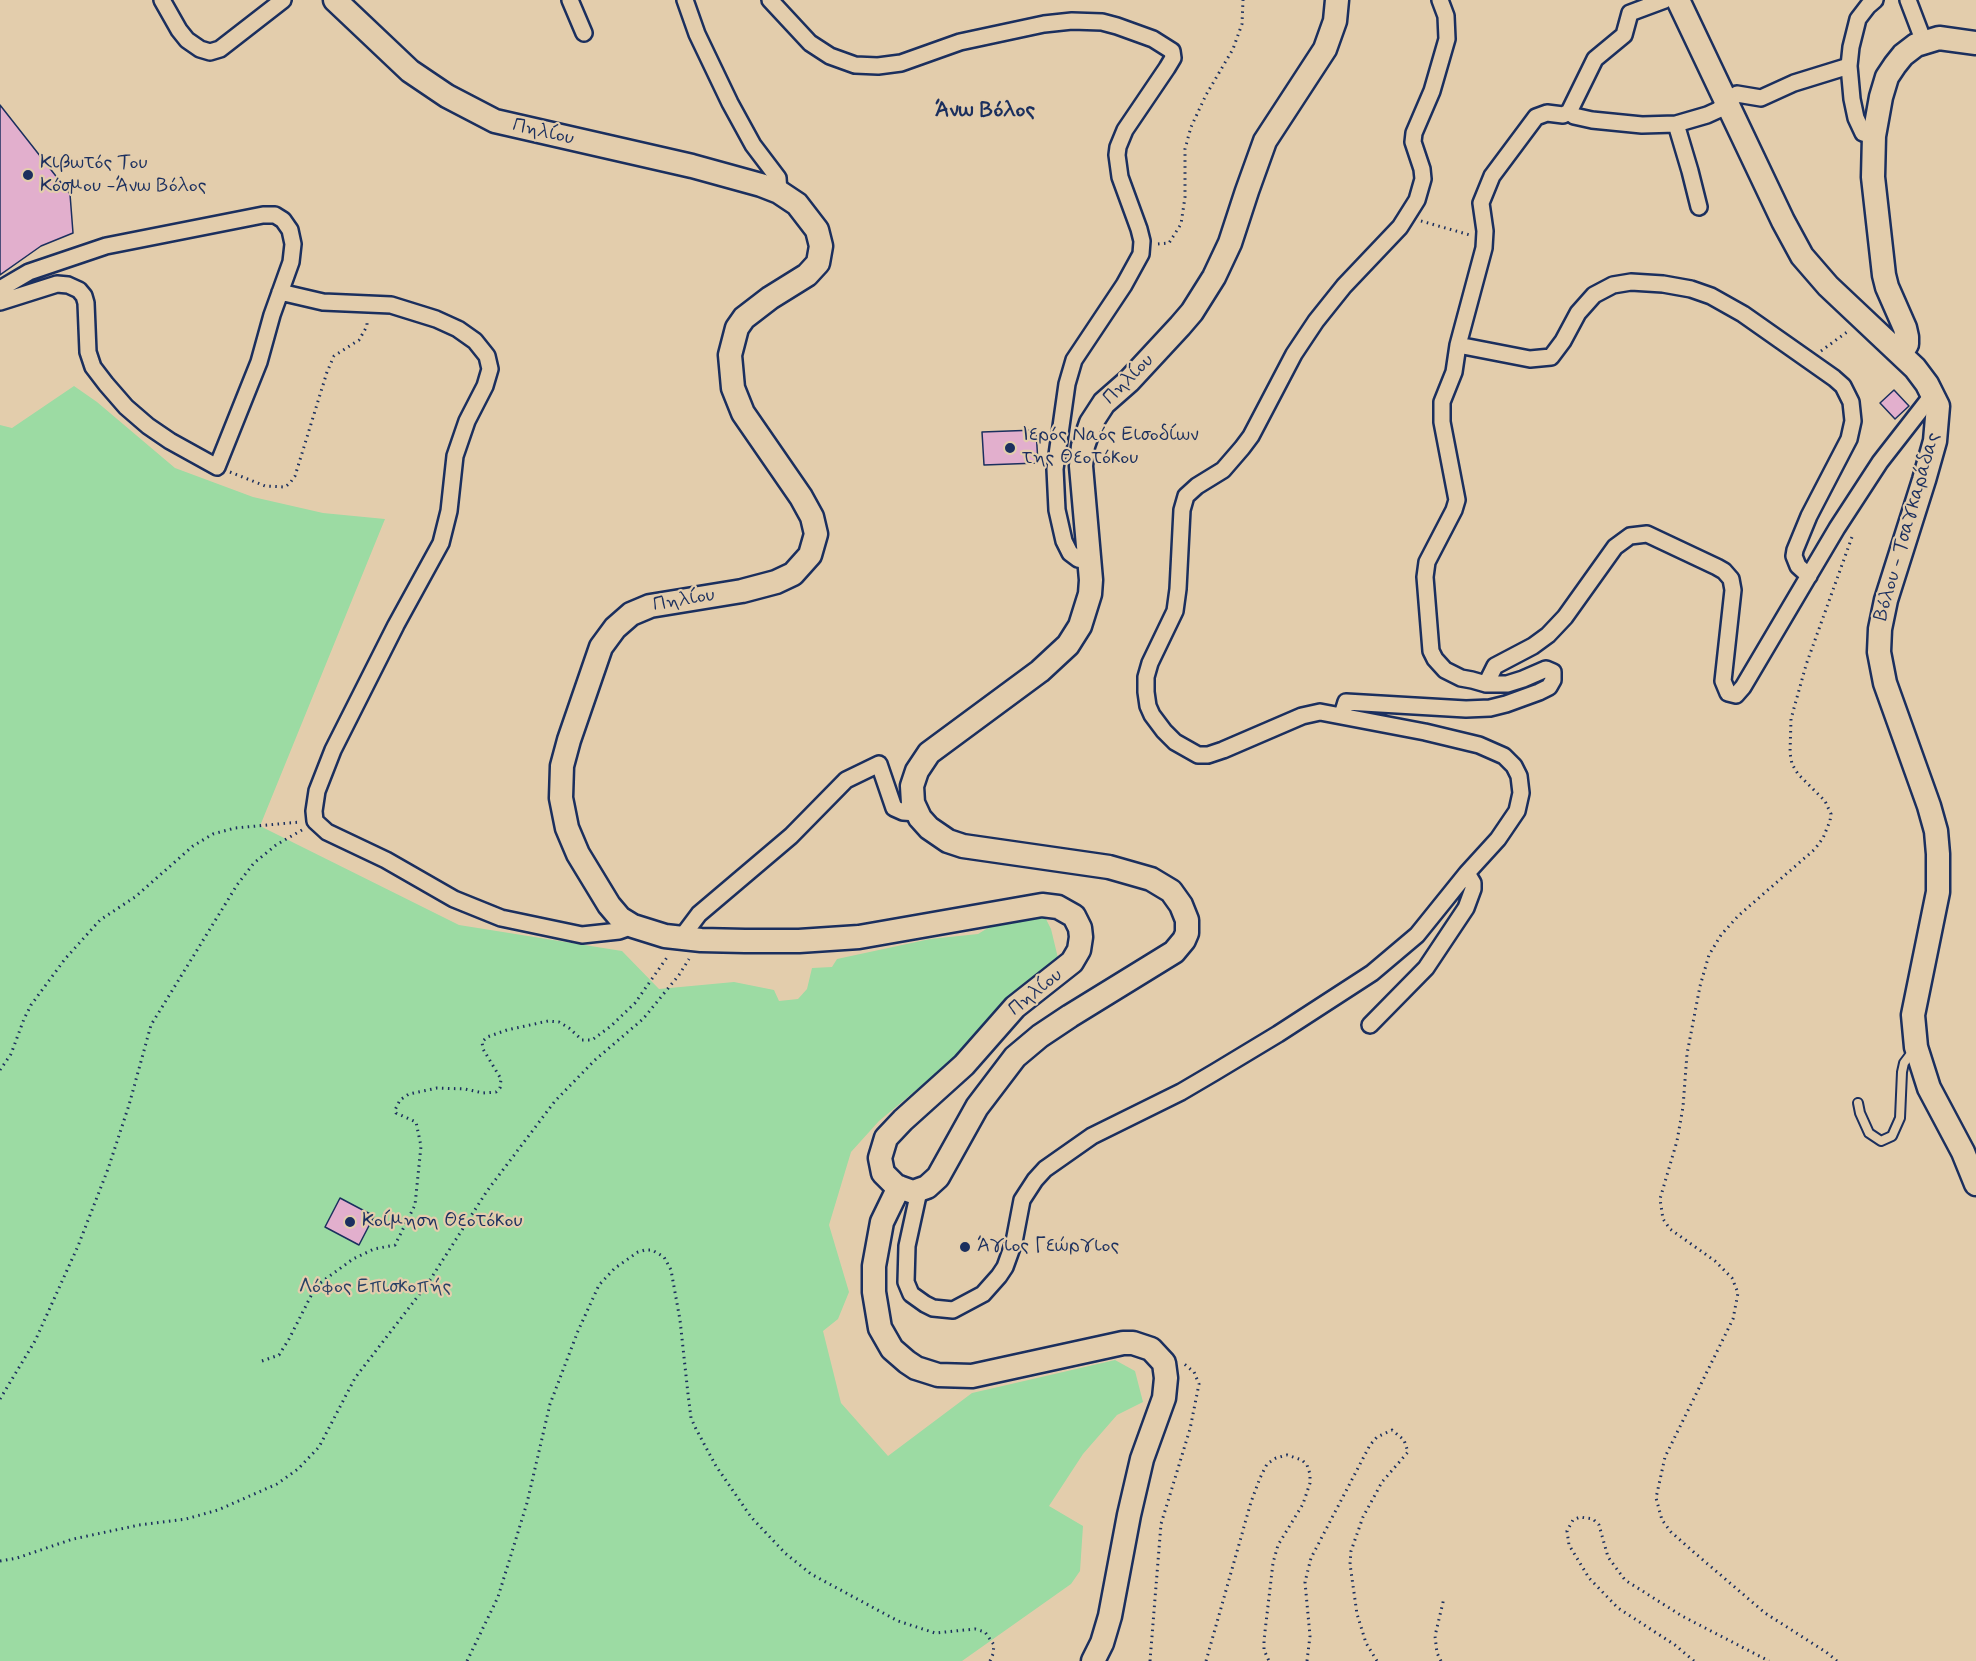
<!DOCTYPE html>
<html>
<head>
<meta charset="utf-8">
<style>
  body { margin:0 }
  canvas { display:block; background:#e3cdac }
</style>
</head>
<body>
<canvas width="1976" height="1661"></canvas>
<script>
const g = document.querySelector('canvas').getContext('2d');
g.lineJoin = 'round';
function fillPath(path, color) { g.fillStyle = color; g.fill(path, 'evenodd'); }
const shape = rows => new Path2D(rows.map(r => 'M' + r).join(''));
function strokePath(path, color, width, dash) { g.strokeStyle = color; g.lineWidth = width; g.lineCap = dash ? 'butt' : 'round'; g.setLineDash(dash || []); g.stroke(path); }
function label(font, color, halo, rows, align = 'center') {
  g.font = font + ' Mynerve,sans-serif'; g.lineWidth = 4.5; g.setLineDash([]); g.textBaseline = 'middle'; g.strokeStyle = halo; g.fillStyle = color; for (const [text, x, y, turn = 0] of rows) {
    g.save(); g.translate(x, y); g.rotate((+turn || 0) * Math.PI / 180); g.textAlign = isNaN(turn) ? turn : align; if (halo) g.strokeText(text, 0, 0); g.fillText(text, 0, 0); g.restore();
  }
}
fillPath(shape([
  [74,386,97,402,175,468,253,497,323,513,385,519,260,826,459,925,622,951,659,989,734,982,774,990,779,1001,798,999,807,989,812,968,832,967,837,959,930,939,978,934,1001,920,1037,913,1046,919,1051,929,1058,958,999,1005,963,1051,879,1121,851,1152,829,1225,849,1292,838,1319,823,1331,841,1403,888,1456,972,1393,1115,1360,1135,1371,1143,1402,1117,1415,1083,1454,1049,1506,1083,1526,1080,1571,1071,1584,962,1661,0,1661,0,425,12,428]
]), '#9cdba3');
const building = shape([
  [0,105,70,194,73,233,41,246,0,275,0,105],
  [1894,390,1909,406,1895,419,1880,403,1894,390],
  [1036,430,1038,463,984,465,982,432,1036,430],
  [340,1198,374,1216,359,1245,325,1227,340,1198]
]);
fillPath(building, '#e2afcd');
strokePath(building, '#1b2f5e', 1.5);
const lane = shape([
  [1858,1103,1860,1113,1869,1133,1881,1141,1892,1136,1900,1118,1902,1072,1904,1063,1913,1051]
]);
const street = shape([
  [162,0,179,30,187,40,200,49,210,52,220,49,283,0],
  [570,0,584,33],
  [685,0,697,34,730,103,753,145,778,178,779,192],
  [770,0,810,43,830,56,855,65,878,66,901,63,960,42,1044,24,1072,21,1102,22,1117,26,1153,39,1172,51,1173,58,1167,68,1125,130,1118,147,1117,155,1120,177,1139,229,1142,241,1141,254,1124,285,1074,360,1067,384,1055,469,1057,510,1064,541,1070,553,1078,559,1089,561],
  [1908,0,1924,42],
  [1569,112,1574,116,1592,120,1642,125,1676,124,1707,115,1718,110,1737,94,1761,98,1794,83,1849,66],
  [1676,124,1690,171,1699,207],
  [1874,136,1863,133,1856,118,1852,99,1849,66,1851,47,1858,19,1868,6,1875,0],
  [0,289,29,272,106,246,263,215,275,215,283,220,290,230,293,244,291,262,272,315,259,362,217,467,170,441,148,426,126,407,106,384,93,367,88,352,86,303,84,296,79,290,68,285,57,284,0,302],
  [280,292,323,302,391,305,436,319,458,329,475,341,487,356,490,369,485,386,467,421,455,456,449,511,441,543,396,625,333,750,317,791,314,811,315,821,327,832,386,860,454,899,501,918,582,935,619,931,633,926],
  [1458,345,1530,359,1551,357,1563,341,1578,313,1594,295,1613,285,1631,282,1663,284,1691,289,1711,296,1743,314,1834,378,1843,386,1851,402,1853,421,1849,439,1809,516,1795,550,1794,556,1798,566,1809,576],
  [1486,684,1495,666,1533,646,1548,635,1565,617,1615,547,1630,536,1647,534,1717,567,1724,571,1731,579,1733,590,1723,681,1728,693,1736,695,1743,687,1837,528,1880,462,1933,394],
  [1342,715,1346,702,1466,709,1490,708,1506,704,1539,692,1549,687,1553,680,1553,672,1546,669,1523,679,1507,684,1486,684,1472,680,1461,678,1445,670,1435,659,1431,651,1425,577,1427,562,1454,510,1457,500,1442,422,1442,402,1454,372,1458,345,1484,248,1485,231,1481,203,1492,176,1536,117,1547,113,1563,115,1569,112,1595,59,1624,35,1630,13,1665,0],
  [681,938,699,914,791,836,846,780,879,764,894,808,903,812,917,813],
  [1370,1025,1426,968,1466,908,1473,889,1473,883,1467,873],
  [919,1191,907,1246,906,1282,911,1294,925,1304,933,1308,953,1310,983,1294,999,1276,1005,1267,1014,1242,1022,1200,1035,1180,1045,1169,1092,1136,1181,1092,1215,1072,1278,1034,1372,973,1417,935,1467,873,1498,839,1517,811,1521,793,1519,776,1514,766,1504,756,1479,745,1425,732,1320,712,1302,716,1223,750,1208,755,1198,755,1175,742,1164,731,1152,715,1148,706,1146,692,1146,677,1150,663,1175,611,1178,589,1182,510,1186,496,1197,486,1223,470,1242,448,1251,436,1294,354,1316,321,1344,286,1400,227,1417,200,1423,179,1422,169,1413,142,1414,133,1432,91,1447,39,1446,16,1440,0]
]);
const secondary = shape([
  [335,0,410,71,447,96,495,121,692,166,761,185,779,192,797,204,817,230,821,246,818,263,807,275,770,298,744,318,737,328,730,355,733,388,743,413,801,497,812,517,816,534,810,555,793,574,776,582,742,591,650,606,631,614,615,628,601,647,569,740,562,766,561,798,567,828,578,854,609,905,620,918,633,926,665,936,701,940,745,941,799,941,859,937,1042,905,1058,907,1074,916,1080,928,1081,937,1079,950,1072,962,1015,1007,964,1065,903,1120,886,1138,880,1158,883,1173,896,1186,913,1192,927,1187,938,1177,977,1107,1015,1057,1040,1036,1070,1016,1174,952,1184,940,1187,933,1187,920,1181,905,1171,891,1151,879,1109,867,963,846,948,841,929,828,920,818,913,803,912,786,917,771,929,753,1040,671,1068,645,1080,626,1090,594,1091,580,1081,466,1083,446,1091,423,1104,403,1129,381,1180,326,1192,312,1214,277,1230,243,1247,191,1265,141,1325,49,1335,21,1337,0],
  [1678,0,1783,221,1802,256,1828,286,1915,368,1927,384,1938,406,1935,441,1924,480,1886,600,1880,629,1879,652,1885,683,1929,806,1936,831,1938,854,1938,892,1913,1015,1916,1047,1929,1088,1963,1152,1976,1184],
  [1901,354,1907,344,1907,337,1905,328,1887,287,1884,275,1873,177,1874,136,1881,97,1887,77,1895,65,1903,55,1916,45,1939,38,1976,43],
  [899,1187,882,1222,874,1266,874,1292,880,1328,892,1349,907,1362,916,1368,938,1375,972,1376,1123,1343,1133,1343,1151,1349,1164,1363,1166,1378,1164,1398,1142,1459,1129,1515,1110,1616,1102,1643,1093,1661]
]);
strokePath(lane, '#1b2f5e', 12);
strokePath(street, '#1b2f5e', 20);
strokePath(secondary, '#1b2f5e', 27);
strokePath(shape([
  [1421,221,1470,235],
  [1158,244,1169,243,1181,224,1185,197,1185,149,1191,127,1206,95,1233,49,1242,24,1243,0],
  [1821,351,1847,332],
  [230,472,265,486,285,487,290,483,295,476,327,372,334,356,359,340,367,326,367,319],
  [0,1070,11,1054,24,1019,31,1005,65,959,100,920,135,897,193,846,213,834,235,828,300,822],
  [262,1361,279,1355,289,1339,316,1286,353,1259,374,1249,395,1245,415,1205,421,1146,416,1122,396,1113,395,1110,400,1100,409,1094,437,1088,465,1089,483,1093,496,1092,500,1088,501,1079,483,1049,482,1042,487,1037,507,1030,548,1021,559,1022,569,1028,582,1040,592,1040,611,1026,635,1003,668,956],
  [0,1399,35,1341,78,1246,108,1169,129,1105,151,1025,237,885,254,863,276,845,302,830],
  [0,1561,17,1558,73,1539,139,1525,186,1519,218,1510,277,1484,298,1469,319,1447,355,1378,428,1283,487,1191,555,1101,595,1060,643,1019,679,975,689,959],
  [467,1661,498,1597,527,1503,550,1404,578,1331,599,1285,615,1268,638,1252,645,1250,652,1250,664,1257,671,1270,680,1320,688,1394,691,1418,696,1429,716,1466,751,1517,785,1553,811,1574,898,1621,935,1633,975,1629,985,1632,994,1645,993,1654,990,1661],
  [1150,1661,1161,1524,1190,1429,1199,1384,1194,1372,1183,1363],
  [1206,1661,1251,1502,1260,1478,1267,1464,1276,1458,1287,1455,1302,1460,1307,1465,1310,1474,1310,1483,1303,1504,1278,1545,1273,1563,1264,1640,1264,1650,1269,1661],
  [1307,1661,1310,1636,1305,1582,1311,1558,1370,1445,1377,1437,1392,1430,1404,1440,1408,1452,1382,1482,1363,1517,1351,1551,1350,1564,1357,1614,1366,1643,1377,1661],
  [1441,1661,1437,1653,1435,1636,1444,1598],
  [1694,1661,1675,1645,1618,1608,1589,1578,1569,1545,1567,1531,1573,1520,1580,1517,1593,1519,1599,1525,1608,1557,1625,1580,1682,1616,1769,1661],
  [1837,1661,1826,1652,1765,1613,1696,1554,1671,1532,1662,1520,1656,1498,1665,1457,1733,1319,1738,1293,1732,1278,1715,1261,1670,1229,1663,1219,1660,1199,1677,1141,1683,1107,1687,1054,1700,986,1709,955,1721,935,1738,916,1815,849,1823,838,1830,821,1831,814,1825,801,1798,774,1792,764,1790,753,1791,719,1806,665,1852,537]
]), '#1b2f5e', 3, [1.5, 4.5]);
strokePath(lane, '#e3cdac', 8);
strokePath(street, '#e3cdac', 15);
strokePath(secondary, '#e3cdac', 22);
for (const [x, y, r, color] of [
  [28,175,6,"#1b2f5e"],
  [1010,448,6,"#1b2f5e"],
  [350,1222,6,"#1b2f5e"],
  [965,1247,6,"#1b2f5e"]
]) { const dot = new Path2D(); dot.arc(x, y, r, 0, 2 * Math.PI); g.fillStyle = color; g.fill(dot); strokePath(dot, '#e3cdac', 2); }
label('20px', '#1b2f5e', '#e3cdac', [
  ["Πηλίου",543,133,13],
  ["Πηλίου",1129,380,-45],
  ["Βόλου - Τσαγκαράδας",1908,527,-74],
  ["Πηλίου",684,601,-10],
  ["Πηλίου",1036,993,-39]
]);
label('20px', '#1b2f5e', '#e3cdac', [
  ["Κιβωτός Του",40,164],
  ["Κόσμου -Άνω Βόλος",40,187],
  ["Ιερός Ναός Εισοδίων",1022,436],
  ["της Θεοτόκου",1022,459],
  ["Κοίμηση Θεοτόκου",362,1222],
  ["Άγιος Γεώργιος",977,1247]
], 'left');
label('20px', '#284065', '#e3cdac', [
  ["Λόφος Επισκοπής",375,1288]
]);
label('bold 22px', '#1b2f5e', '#e3cdac', [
  ["Άνω Βόλος",985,111]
]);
</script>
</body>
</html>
